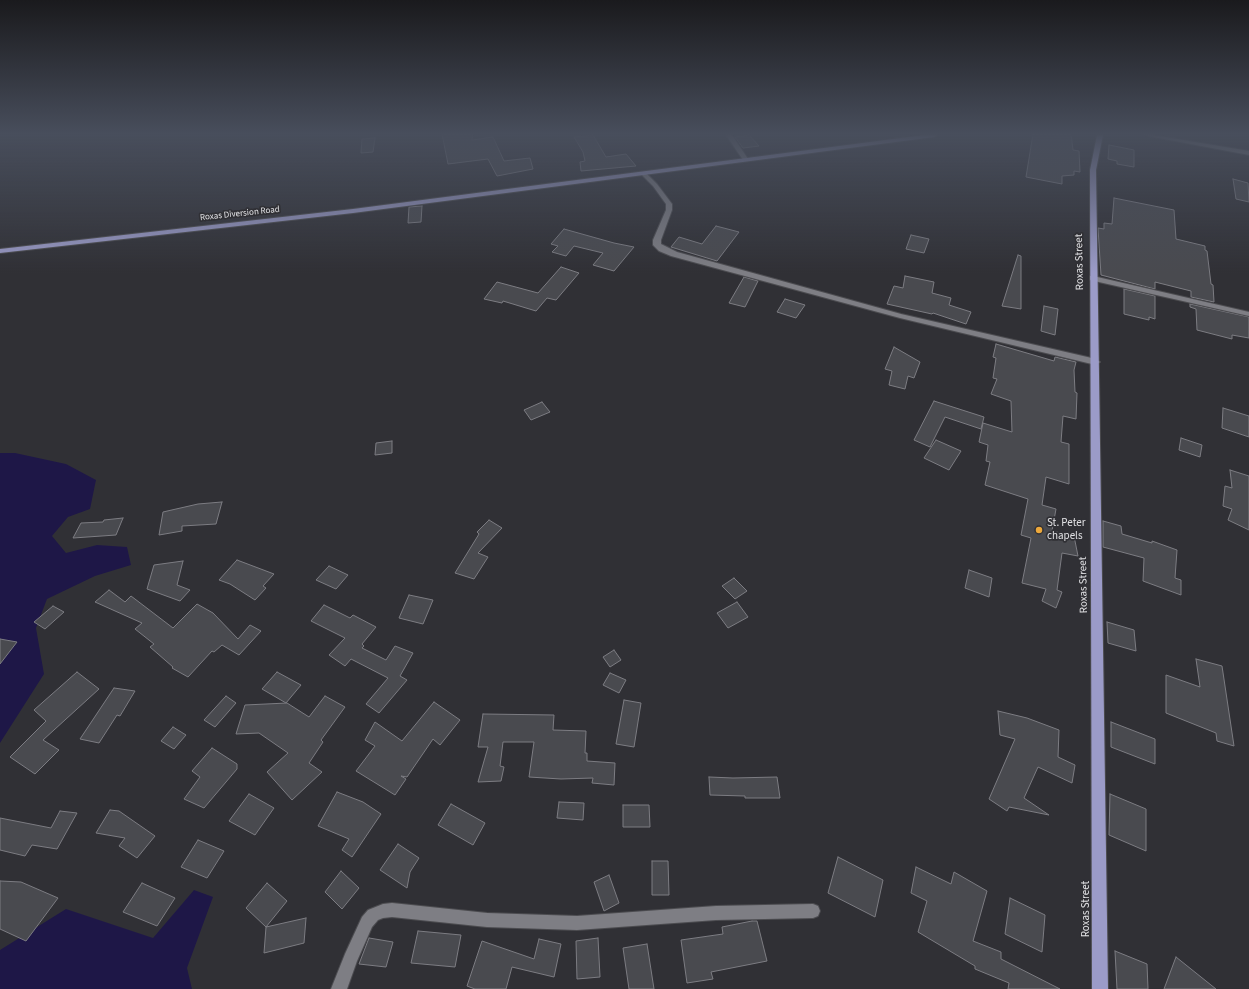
<!DOCTYPE html>
<html>
<head>
<meta charset="utf-8">
<style>
  body { margin:0 }
  canvas { display:block; background:#303035 }
</style>
</head>
<body>
<canvas width="1249" height="989"></canvas>
<script>
const g = document.querySelector('canvas').getContext('2d');
g.lineJoin = 'round';
function fillPath(path, color) { g.fillStyle = color; g.fill(path, 'evenodd'); }
const shape = rows => new Path2D(rows.map(r => 'M' + r).join(''));
function strokePath(path, color, width, dash) { g.strokeStyle = color; g.lineWidth = width; g.lineCap = dash ? 'butt' : 'round'; g.setLineDash(dash || []); g.stroke(path); }
function label(font, color, halo, rows, align = 'center') {
  g.font = font + ' "Source Sans 3",sans-serif'; g.lineWidth = 3.5; g.setLineDash([]); g.textBaseline = 'middle'; g.strokeStyle = halo; g.fillStyle = color; for (const [text, x, y, turn = 0] of rows) {
    g.save(); g.translate(x, y); g.rotate((+turn || 0) * Math.PI / 180); g.textAlign = isNaN(turn) ? turn : align; if (halo) g.strokeText(text, 0, 0); g.fillText(text, 0, 0); g.restore();
  }
}
fillPath(shape([
  [0,453,15,453,66,464,96,480,90,509,68,517,52,536,66,553,97,545,127,547,131,565,95,576,47,599,36,628,44,674,0,743],
  [194,890,213,897,187,968,192,989,0,989,0,950,66,909,153,938]
]), '#1e1747');
const building = shape([
  [442,134,473,134,472,140,493,137,504,161,530,158,533,169,497,176,488,159,448,164,442,134],
  [1033,134,1071,134,1073,150,1079,151,1080,172,1074,171,1074,175,1062,176,1062,184,1026,177,1033,134],
  [593,135,606,157,626,154,636,166,581,171,580,162,585,161,583,152,574,137,593,135],
  [749,135,759,146,743,148,735,137,749,135],
  [375,138,373,152,361,153,362,139,375,138],
  [1109,145,1134,150,1134,167,1117,164,1117,161,1108,159,1109,145],
  [1233,179,1248,183,1249,202,1236,199,1233,179],
  [1114,198,1174,210,1176,239,1205,246,1205,250,1207,251,1211,284,1213,285,1214,302,1191,297,1191,291,1155,282,1155,289,1101,275,1098,228,1104,229,1104,223,1112,224,1114,198],
  [422,206,421,222,408,223,409,207,422,206],
  [716,226,739,232,717,261,671,247,679,237,702,244,716,226],
  [564,229,614,243,634,247,614,271,593,265,603,253,574,246,566,256,552,252,558,246,551,244,564,229],
  [911,235,929,239,924,253,906,249,911,235],
  [1018,255,1021,256,1021,309,1002,306,1018,255],
  [561,267,579,273,556,300,547,298,536,311,503,301,502,303,484,299,497,282,538,293,561,267],
  [905,276,934,282,932,293,951,298,949,305,971,312,966,324,933,313,932,314,887,304,894,286,903,288,905,276],
  [744,277,758,281,745,307,729,303,744,277],
  [1124,289,1155,296,1155,319,1149,317,1149,320,1124,314,1124,289],
  [785,299,805,305,796,318,777,312,785,299],
  [1190,304,1249,317,1249,338,1232,335,1232,339,1197,330,1196,309,1190,307,1190,304],
  [1044,306,1058,309,1055,335,1041,331,1044,306],
  [996,344,1054,361,1055,357,1076,362,1074,370,1075,392,1077,393,1076,419,1063,416,1061,442,1069,444,1069,484,1046,477,1042,505,1056,509,1052,531,1074,536,1078,556,1062,553,1057,590,1062,592,1056,608,1042,601,1046,589,1022,583,1031,538,1021,535,1028,499,985,485,990,462,986,461,988,445,979,442,983,423,1012,432,1011,401,991,394,997,379,993,378,996,358,993,357,996,344],
  [894,347,920,362,914,378,908,376,905,389,889,385,892,371,885,369,894,347],
  [934,401,984,417,981,429,945,417,930,447,914,440,934,401],
  [542,402,550,412,531,420,524,410,542,402],
  [1223,408,1249,416,1249,437,1222,428,1223,408],
  [1181,438,1202,445,1200,457,1179,450,1181,438],
  [936,440,961,451,949,470,924,458,936,440],
  [392,441,392,453,375,455,376,443,392,441],
  [1230,470,1249,476,1249,530,1228,520,1232,509,1223,506,1225,486,1232,488,1230,470],
  [222,502,216,524,182,526,182,531,159,535,163,512,198,504,222,502],
  [123,518,116,535,73,538,81,523,103,522,104,520,123,518],
  [489,520,502,528,478,553,488,557,474,579,455,573,479,534,477,532,489,520],
  [1103,521,1121,526,1122,534,1152,543,1152,541,1177,550,1175,578,1181,580,1181,595,1143,581,1144,558,1103,547,1103,521],
  [237,560,274,574,263,586,266,588,255,600,230,584,219,580,237,560],
  [183,561,177,585,190,590,180,601,147,589,154,565,183,561],
  [329,566,348,575,336,589,316,580,329,566],
  [969,570,992,578,989,597,965,588,969,570],
  [734,578,747,591,735,599,722,586,734,578],
  [109,590,125,602,131,596,173,628,197,604,213,613,238,639,250,625,261,631,239,655,222,645,214,652,212,651,188,677,172,668,173,667,150,647,154,644,135,629,142,623,95,602,109,590],
  [409,595,433,600,423,624,399,618,409,595],
  [737,602,748,617,728,628,717,613,737,602],
  [324,605,350,618,353,615,376,627,362,644,364,646,362,648,386,660,395,646,413,653,400,676,407,680,379,713,366,704,388,678,351,659,345,666,329,655,345,638,311,621,324,605],
  [53,606,64,612,45,629,34,622,53,606],
  [1107,622,1134,630,1136,651,1108,643,1107,622],
  [0,639,17,642,0,664,0,639],
  [614,650,621,660,610,667,603,657,614,650],
  [1196,659,1222,666,1234,746,1217,741,1216,733,1166,713,1166,675,1200,687,1196,659],
  [77,672,99,689,43,740,59,750,35,774,10,757,46,721,34,710,77,672],
  [277,672,301,685,286,703,262,689,277,672],
  [610,673,626,680,619,693,603,685,610,673],
  [114,688,135,691,120,716,117,715,99,743,80,739,114,688],
  [226,696,236,703,215,727,204,720,226,696],
  [325,696,345,707,321,740,323,742,309,763,322,772,292,800,267,772,288,753,259,733,236,734,245,705,287,703,309,717,325,696],
  [624,700,641,703,634,747,616,744,624,700],
  [434,702,460,720,440,745,433,739,407,777,401,776,406,779,395,795,356,771,375,746,365,740,375,722,402,741,434,702],
  [998,711,1027,718,1059,730,1058,757,1075,765,1072,783,1038,767,1024,798,1049,815,1009,807,1007,811,989,799,1015,739,1000,735,998,711],
  [483,714,554,715,553,730,586,731,585,753,587,753,587,761,615,763,614,785,592,783,593,778,561,779,529,777,534,742,503,742,500,766,504,767,501,781,478,782,488,747,478,747,483,714],
  [1111,722,1155,739,1155,764,1111,747,1111,722],
  [173,727,186,735,174,749,161,741,173,727],
  [212,748,237,764,237,769,204,808,184,799,200,777,192,771,212,748],
  [709,777,733,778,777,777,780,798,745,798,745,796,710,795,709,777],
  [337,792,363,802,381,814,352,857,342,850,349,839,318,826,337,792],
  [249,794,274,808,255,835,229,821,249,794],
  [1110,794,1146,809,1146,851,1109,835,1110,794],
  [559,802,584,803,583,820,557,818,559,802],
  [451,804,485,823,473,845,438,825,451,804],
  [623,805,649,805,650,827,623,827,623,805],
  [110,810,119,811,155,836,137,858,119,846,125,838,96,833,110,810],
  [60,811,77,813,57,849,32,845,25,856,0,850,0,818,51,828,60,811],
  [198,840,224,851,207,878,181,867,198,840],
  [398,844,419,858,410,872,407,888,380,870,398,844],
  [838,857,883,880,875,917,828,893,838,857],
  [652,861,668,861,669,895,652,895,652,861],
  [916,867,951,884,954,872,987,891,973,941,1001,952,1001,959,1060,989,1008,989,1009,983,975,969,975,966,918,932,927,901,911,893,916,867],
  [341,871,359,888,342,909,325,892,341,871],
  [609,875,619,903,604,911,594,882,609,875],
  [0,881,21,882,58,898,26,941,0,929,0,881],
  [142,883,175,898,157,926,123,912,142,883],
  [267,883,287,901,266,927,246,908,267,883],
  [1010,898,1045,915,1042,952,1005,934,1010,898],
  [306,918,304,943,264,953,266,927,306,918],
  [752,921,757,921,767,961,711,972,713,979,687,983,681,940,723,934,722,927,752,921],
  [418,931,461,935,455,967,411,963,418,931],
  [369,938,393,942,386,967,359,964,369,938],
  [598,938,600,977,577,979,576,941,598,938],
  [539,939,561,944,554,977,512,967,506,989,475,989,467,986,482,941,534,959,539,939],
  [647,944,654,989,629,989,623,948,647,944],
  [1115,951,1147,964,1148,989,1117,989,1115,951],
  [1176,957,1216,989,1164,989,1176,957]
]);
fillPath(building, '#494a4f');
strokePath(building, '#7c7c82', 1);
const minor = shape([
  [726,135,732,135,748,159,747,160,743,160,726,135],
  [1143,135,1153,135,1249,151,1249,155,1143,135],
  [641,172,645,172,657,184,672,204,672,210,661,240,661,244,677,252,901,314,1096,359,1100,362,1096,365,900,318,671,256,659,251,653,245,653,240,666,210,666,204,653,186,641,174,641,172],
  [1090,276,1093,276,1249,312,1249,316,1090,280,1090,276],
  [392,903,487,913,577,916,716,906,813,904,818,906,820,911,818,916,813,918,716,920,577,930,487,927,392,917,383,918,378,920,372,927,357,961,347,989,331,989,345,954,362,917,368,910,383,904,392,903]
]);
const major = shape([
  [924,135,937,135,934,137,353,213,0,253,0,249,353,209,924,135],
  [1097,135,1103,135,1096,170,1108,989,1092,989,1090,170,1097,135]
]);
strokePath(minor, '#4c4c50', 2);
strokePath(major, '#4c4c50', 2);
fillPath(minor, '#7e7e84');
fillPath(major, '#9b9bc8');
const sky = g.createLinearGradient(0, 0, 0, 273);
sky.addColorStop(0, '#1a1a1d');
sky.addColorStop(0.49, '#484e5c');
sky.addColorStop(1, '#484e5c00');
g.fillStyle = sky;
g.fillRect(0, 0, 1249, 273);
for (const [x, y, r, color] of [
  [1039,530,4,"#eda83b"]
]) { const dot = new Path2D(); dot.arc(x, y, r, 0, 2 * Math.PI); g.fillStyle = color; g.fill(dot); strokePath(dot, '#303035', 1.5); }
label('9px', '#e1e1e4', '#303035', [
  ["Roxas Diversion Road",240,214,-6]
]);
label('11px', '#e1e1e4', '#303035', [
  ["Roxas Street",1080,262,-91],
  ["Roxas Street",1084,585,-91],
  ["Roxas Street",1087,909,-90]
]);
label('11px', '#e1e1e4', '#303035', [
  ["St. Peter",1047,524],
  ["chapels",1047,537]
], 'left');
</script>
</body>
</html>
